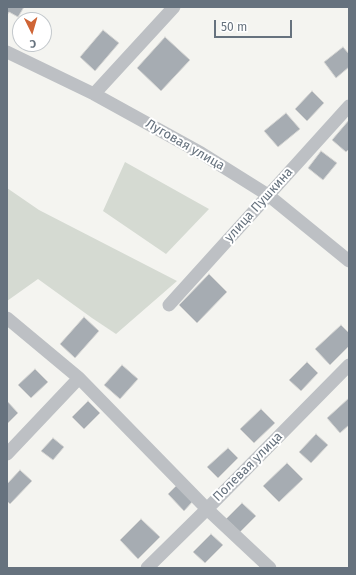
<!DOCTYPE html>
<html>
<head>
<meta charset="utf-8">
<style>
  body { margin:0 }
  #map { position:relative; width:356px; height:575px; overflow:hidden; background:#f4f4f0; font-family:"Fira Sans",sans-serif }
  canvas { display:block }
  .frame { position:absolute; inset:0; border:8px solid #66727e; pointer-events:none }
  .north { position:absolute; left:12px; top:12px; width:40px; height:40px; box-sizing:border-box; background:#fff; border:1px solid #c2c7cb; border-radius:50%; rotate:175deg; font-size:11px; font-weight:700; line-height:16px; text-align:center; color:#66727e }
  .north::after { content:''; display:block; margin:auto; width:14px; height:18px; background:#cf6435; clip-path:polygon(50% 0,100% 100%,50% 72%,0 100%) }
  .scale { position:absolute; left:214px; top:20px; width:78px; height:18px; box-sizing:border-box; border:2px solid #66727e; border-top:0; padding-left:5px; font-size:12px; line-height:14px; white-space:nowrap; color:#66727e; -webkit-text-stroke:3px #fff; paint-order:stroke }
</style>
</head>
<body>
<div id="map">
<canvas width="356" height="575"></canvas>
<div class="frame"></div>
<div class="north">С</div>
<div class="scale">50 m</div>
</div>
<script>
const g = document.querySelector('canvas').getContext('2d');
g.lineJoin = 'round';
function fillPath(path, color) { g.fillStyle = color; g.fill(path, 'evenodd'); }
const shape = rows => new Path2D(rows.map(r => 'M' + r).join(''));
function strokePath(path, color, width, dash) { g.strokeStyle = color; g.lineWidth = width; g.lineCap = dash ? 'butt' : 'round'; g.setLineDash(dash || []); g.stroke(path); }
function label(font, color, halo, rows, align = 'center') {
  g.font = font + ' "Fira Sans",sans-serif'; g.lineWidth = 4; g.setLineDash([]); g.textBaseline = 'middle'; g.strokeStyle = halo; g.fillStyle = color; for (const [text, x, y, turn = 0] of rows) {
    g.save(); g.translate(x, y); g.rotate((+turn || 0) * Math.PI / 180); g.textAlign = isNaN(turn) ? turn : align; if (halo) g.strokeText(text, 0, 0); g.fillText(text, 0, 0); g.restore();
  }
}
fillPath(shape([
  [125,162,209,209,166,254,103,211],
  [7,188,39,210,177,281,116,334,92,318,38,279,7,301]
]), '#d5dad2');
const building = shape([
  [7,7,24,7,18,17,9,12,7,15,7,7],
  [103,30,119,43,95,71,80,57,103,30],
  [165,37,190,60,161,91,137,68,165,37],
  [343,47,349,54,349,67,336,78,324,62,343,47],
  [312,91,324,103,307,121,295,109,312,91],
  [286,113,300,129,278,147,264,131,286,113],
  [349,120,349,149,346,152,332,140,349,120],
  [321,151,337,163,323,180,308,168,321,151],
  [209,274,227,292,197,323,179,305,209,274],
  [84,317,99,331,75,358,60,344,84,317],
  [341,325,349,333,349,346,330,365,315,349,341,325],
  [307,362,318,373,301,391,289,380,307,362],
  [122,365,138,379,120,399,104,385,122,365],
  [35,369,48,382,31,398,18,385,35,369],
  [349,398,349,425,340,433,327,418,349,398],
  [7,401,18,413,7,424,7,401],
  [88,401,100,413,84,429,72,417,88,401],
  [261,409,275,423,254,443,240,429,261,409],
  [316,434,328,445,311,463,299,452,316,434],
  [53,438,64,447,53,460,41,451,53,438],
  [228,448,238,458,218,478,207,467,228,448],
  [287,463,303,479,279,502,263,486,287,463],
  [20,470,32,481,10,504,7,501,7,484,20,470],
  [177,485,193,501,184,511,168,494,177,485],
  [242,503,256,516,240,532,226,519,242,503],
  [141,519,160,537,138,559,120,540,141,519],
  [211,534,223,545,205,563,193,552,211,534]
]);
fillPath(building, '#a6acb2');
strokePath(building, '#d5d5d3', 1);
strokePath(shape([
  [7,52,94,94,201,153,268,195,349,261],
  [94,94,174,7],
  [169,305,349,106],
  [7,318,79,378,207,509,270,568],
  [7,454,79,378],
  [147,568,207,509,349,365]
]), '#bdc0c4', 13);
label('13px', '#66727e', '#fff', [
  ["Луговая улица",185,145,30],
  ["улица Пушкина",259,205,-48],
  ["Полевая улица",248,467,-45]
]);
</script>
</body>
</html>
